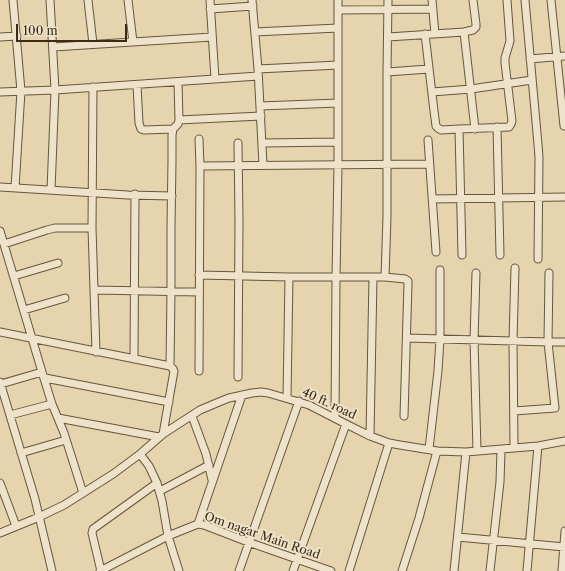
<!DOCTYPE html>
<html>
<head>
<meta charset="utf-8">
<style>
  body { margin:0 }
  #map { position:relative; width:565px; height:571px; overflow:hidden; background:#e5d4ad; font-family:"Libre Caslon Text",serif }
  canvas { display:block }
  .scale { position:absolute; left:16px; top:24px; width:111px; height:18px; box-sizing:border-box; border:2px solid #3d2b17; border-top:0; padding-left:5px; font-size:12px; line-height:14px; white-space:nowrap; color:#3d2b17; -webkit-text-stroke:3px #eee3ca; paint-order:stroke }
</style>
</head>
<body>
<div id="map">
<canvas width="565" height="571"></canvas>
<div class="scale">100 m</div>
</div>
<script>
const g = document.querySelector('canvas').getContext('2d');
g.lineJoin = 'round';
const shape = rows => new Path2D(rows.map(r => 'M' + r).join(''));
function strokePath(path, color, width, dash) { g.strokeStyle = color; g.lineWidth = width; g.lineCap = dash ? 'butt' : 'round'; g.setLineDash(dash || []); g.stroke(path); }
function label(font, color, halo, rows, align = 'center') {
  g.font = font + ' "Libre Caslon Text",serif'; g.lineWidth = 4; g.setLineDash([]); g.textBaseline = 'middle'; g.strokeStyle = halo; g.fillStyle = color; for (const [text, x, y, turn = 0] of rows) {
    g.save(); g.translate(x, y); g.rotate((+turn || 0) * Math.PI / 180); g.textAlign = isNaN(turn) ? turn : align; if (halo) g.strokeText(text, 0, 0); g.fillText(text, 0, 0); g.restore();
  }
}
const street = shape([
  [13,0,21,91,15,188],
  [50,0,55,90,51,190],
  [88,0,93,44],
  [128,0,133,42],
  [210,0,215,79],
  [252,0,258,69,263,165],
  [432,0,435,34],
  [525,0,537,133,539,157,538,259],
  [551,0,564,126],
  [210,9,253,6],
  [338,10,433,9],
  [255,32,338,28],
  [464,32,475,129],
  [425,34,434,111,436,126,438,128,441,130,459,129,509,127,511,124,512,121,505,63,505,58,510,41,507,0],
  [0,37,17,36],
  [388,37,464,32,473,30,476,27,476,24,473,0],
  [53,47,212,37],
  [530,59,565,56],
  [258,69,338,65],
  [387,72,429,69],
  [137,85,139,123,141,129,144,130,173,129],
  [93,87,92,228,94,290,199,292],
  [0,92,55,90,258,76],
  [432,92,471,89,532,80],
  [260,106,338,103],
  [179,120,261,116],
  [497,127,500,255],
  [459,129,462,255],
  [428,140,436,252],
  [262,143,338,142],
  [200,166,429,164],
  [0,187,128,195,172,196],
  [432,199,565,197],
  [0,231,42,372,52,404,64,433,83,493],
  [4,244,47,230,55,228,92,228],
  [476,273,474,340,477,451],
  [199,275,289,277,385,277,405,279,408,281,408,284,404,416],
  [14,276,58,263],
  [385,277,387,216,387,72,388,0],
  [94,290,96,352],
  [24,310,65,298],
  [0,332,170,366,173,369,174,371,163,434],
  [407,338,548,342,565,342],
  [134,359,135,194],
  [170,366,171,291,171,226,172,161,172,135,173,129,178,124,179,120,178,82],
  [199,371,200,166,199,139],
  [238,377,239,221,238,143],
  [45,378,169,402],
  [0,382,35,499,52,571],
  [1,384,42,372],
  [287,398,289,277],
  [514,411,555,408,548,342,549,273],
  [10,415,52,404],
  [192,416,206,454,212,480],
  [58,418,159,437],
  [335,418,336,278,338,165,338,0],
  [370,436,373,277],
  [514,448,513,341,515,268],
  [429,449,438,371,440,339,440,270],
  [21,453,66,440],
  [140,454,149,466,157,483,162,501,168,536,179,571],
  [0,483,16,526],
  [160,491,209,465],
  [198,524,242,395],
  [0,533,39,517,64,505,83,493,113,474,140,454,163,434,200,410,219,402,229,398,252,393,261,392,268,393,309,405,346,424,370,436,389,443,400,445,437,451,466,452,538,446,565,441],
  [458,537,564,547],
  [100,571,168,536,198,524,204,525,248,542,331,571],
  [101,571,92,533,93,529,157,483],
  [239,571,299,401],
  [293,571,346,424],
  [349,571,389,443],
  [402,571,419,518,437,451],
  [454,571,466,452],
  [490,571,500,482,501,450],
  [527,571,538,446],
  [562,571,565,531]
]);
strokePath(street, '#67553c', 9);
strokePath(street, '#eee3ca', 7);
label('12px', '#3d2b17', '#eee3ca', [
  ["40 ft. road",329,404,25],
  ["Om nagar Main Road",262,536,19]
]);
</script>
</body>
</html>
